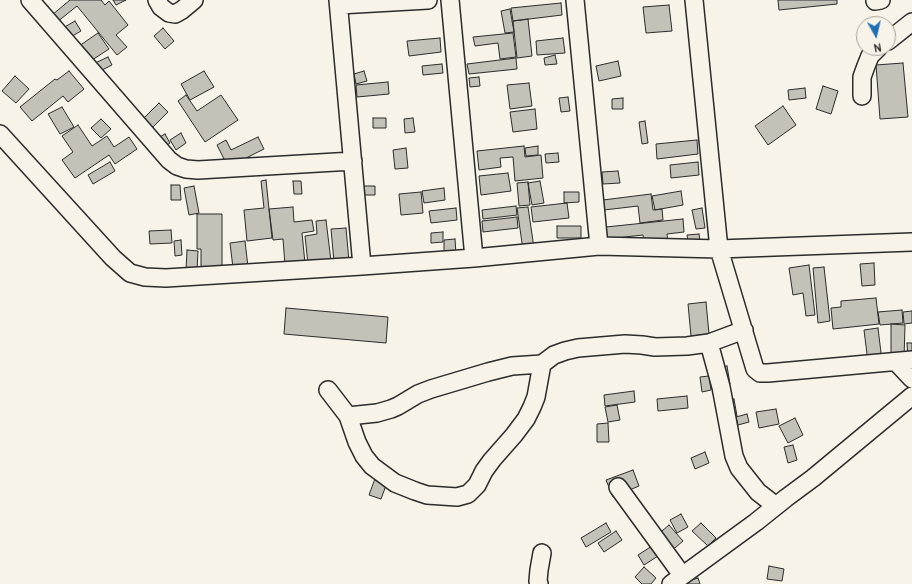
<!DOCTYPE html>
<html>
<head>
<meta charset="utf-8">
<style>
  body { margin:0 }
  #map { position:relative; width:912px; height:584px; overflow:hidden; background:#f7f3e8; font-family:Pangolin,sans-serif }
  canvas { display:block }
  .north { position:absolute; left:856px; top:16px; width:40px; height:40px; box-sizing:border-box; background:#f7f3e8; border:1px solid #a5a39c; border-radius:50%; rotate:172deg; font-size:11px; font-weight:700; line-height:16px; text-align:center; color:#2b2b2b }
  .north::after { content:''; display:block; margin:auto; width:14px; height:18px; background:#1f6fb2; clip-path:polygon(50% 0,100% 100%,50% 72%,0 100%) }
</style>
</head>
<body>
<div id="map">
<canvas width="912" height="584"></canvas>
<div class="north">N</div>
</div>
<script>
const g = document.querySelector('canvas').getContext('2d');
g.lineJoin = 'round';
function fillPath(path, color) { g.fillStyle = color; g.fill(path, 'evenodd'); }
const shape = rows => new Path2D(rows.map(r => 'M' + r).join(''));
function strokePath(path, color, width, dash) { g.strokeStyle = color; g.lineWidth = width; g.lineCap = dash ? 'butt' : 'round'; g.setLineDash(dash || []); g.stroke(path); }
const building = shape([
  [70,0,101,0,105,5,109,1,128,25,116,35,127,47,117,55,77,6,57,22,52,15,70,0],
  [113,0,126,0,116,5,113,0],
  [778,0,837,0,837,4,779,10,778,0],
  [561,3,562,15,513,21,511,8,561,3],
  [669,5,672,31,646,33,643,7,669,5],
  [510,9,514,32,505,33,501,11,510,9],
  [528,19,532,56,517,58,513,21,528,19],
  [75,21,81,31,69,38,63,28,75,21],
  [163,28,174,41,165,49,154,36,163,28],
  [98,33,109,49,89,62,79,46,98,33],
  [513,33,516,57,500,59,498,43,475,46,473,37,513,33],
  [440,38,441,52,409,56,407,41,440,38],
  [563,38,565,53,537,55,536,41,563,38],
  [555,55,557,64,545,65,544,58,555,55],
  [108,57,112,65,98,72,93,64,108,57],
  [516,58,517,69,469,74,467,64,516,58],
  [618,61,621,76,599,81,596,66,618,61],
  [903,63,908,117,880,119,876,65,903,63],
  [442,64,443,73,423,75,422,66,442,64],
  [69,71,84,89,68,102,63,96,32,121,20,107,55,79,57,80,69,71],
  [204,71,214,87,190,100,181,84,204,71],
  [364,71,367,81,356,84,354,74,364,71],
  [15,76,29,89,16,103,2,91,15,76],
  [479,77,480,86,470,87,469,78,479,77],
  [388,82,389,94,357,97,356,85,388,82],
  [529,83,532,106,510,109,507,85,529,83],
  [823,86,838,91,831,114,816,109,823,86],
  [805,88,806,98,789,100,788,90,805,88],
  [186,95,197,111,221,95,238,120,205,142,178,101,186,95],
  [568,97,570,111,561,112,559,98,568,97],
  [623,98,623,109,612,109,612,99,623,98],
  [159,103,168,112,148,132,139,123,159,103],
  [783,106,796,125,768,145,755,126,783,106],
  [62,107,74,127,60,134,48,114,62,107],
  [535,109,537,129,513,132,510,112,535,109],
  [373,118,386,118,386,128,373,128,373,118],
  [413,118,415,132,405,133,404,119,413,118],
  [101,119,111,129,101,138,91,128,101,119],
  [645,121,648,143,642,144,639,122,645,121],
  [78,125,92,146,107,136,114,147,129,137,137,149,115,164,109,155,75,178,62,160,73,152,62,136,78,125],
  [181,133,186,143,176,150,170,140,181,133],
  [165,134,170,143,161,149,156,139,165,134],
  [258,137,264,149,228,167,217,145,226,140,231,150,258,137],
  [697,140,698,154,657,159,656,144,697,140],
  [524,146,525,157,541,155,543,178,515,181,513,157,500,158,501,167,479,170,477,151,524,146],
  [538,146,538,155,526,156,525,148,538,146],
  [406,148,408,168,395,169,393,150,406,148],
  [558,153,559,162,546,163,545,154,558,153],
  [110,162,115,171,93,184,88,175,110,162],
  [698,162,699,175,671,178,670,165,698,162],
  [618,171,620,183,603,184,602,172,618,171],
  [508,173,511,191,481,195,479,176,508,173],
  [266,180,272,238,247,241,244,210,264,208,261,181,266,180],
  [293,181,301,181,302,194,294,194,293,181],
  [540,181,544,203,532,205,528,183,540,181],
  [528,182,530,205,519,206,517,183,528,182],
  [171,185,180,185,181,200,171,200,171,185],
  [194,186,199,213,189,215,184,188,194,186],
  [364,186,375,186,375,195,364,195,364,186],
  [444,188,445,200,424,203,422,191,444,188],
  [681,191,683,205,655,210,652,196,681,191],
  [421,192,423,213,401,215,399,194,421,192],
  [564,192,579,192,579,202,564,203,564,192],
  [651,194,653,210,662,209,663,220,640,223,638,206,604,210,603,200,651,194],
  [567,203,569,218,533,222,531,207,567,203],
  [516,206,517,215,483,219,482,210,516,206],
  [293,207,294,222,312,220,314,231,302,233,305,263,285,265,283,239,273,240,269,209,293,207],
  [528,207,534,248,523,250,517,208,528,207],
  [456,208,457,220,431,223,429,211,456,208],
  [702,208,705,228,696,229,692,210,702,208],
  [197,214,222,214,222,270,201,270,201,249,197,249,197,214],
  [517,217,518,228,483,232,482,221,517,217],
  [683,219,684,232,667,234,668,243,644,245,643,235,607,239,606,227,683,219],
  [326,220,331,261,308,264,305,236,317,234,316,221,326,220],
  [557,226,581,226,581,238,557,238,557,226],
  [346,228,349,261,334,262,331,229,346,228],
  [171,230,172,243,150,244,149,231,171,230],
  [443,232,443,242,431,243,431,233,443,232],
  [699,234,700,241,688,242,687,235,699,234],
  [455,239,456,254,444,255,444,240,455,239],
  [181,240,182,255,175,256,174,241,181,240],
  [245,241,248,267,233,268,230,243,245,241],
  [187,250,198,251,197,270,186,270,187,250],
  [874,263,875,285,862,286,860,264,874,263],
  [809,265,815,315,806,316,803,293,793,295,789,268,809,265],
  [824,267,830,321,818,323,813,268,824,267],
  [876,298,879,324,833,329,831,308,841,307,841,301,876,298],
  [706,302,709,334,691,336,688,304,706,302],
  [286,308,388,317,386,343,284,334,286,308],
  [902,310,903,323,880,325,878,312,902,310],
  [912,311,912,323,904,324,903,312,912,311],
  [891,324,905,325,904,359,891,359,891,324],
  [878,328,882,361,868,362,864,330,878,328],
  [907,343,912,343,912,359,908,359,907,343],
  [727,366,730,384,719,386,715,368,727,366],
  [709,376,711,390,702,392,700,377,709,376],
  [634,391,635,402,605,406,604,395,634,391],
  [687,396,688,408,658,411,657,399,687,396],
  [734,399,737,416,725,418,722,401,734,399],
  [617,405,620,420,608,422,605,407,617,405],
  [776,409,779,424,759,428,756,412,776,409],
  [747,414,749,422,738,425,736,417,747,414],
  [795,418,803,435,788,443,779,426,795,418],
  [608,423,609,442,597,442,597,424,608,423],
  [793,445,797,460,788,463,784,447,793,445],
  [705,452,709,463,695,469,691,458,705,452],
  [633,470,639,486,613,497,606,480,633,470],
  [376,476,388,480,381,499,369,495,376,476],
  [681,514,688,527,677,533,670,520,681,514],
  [606,523,611,532,586,547,581,538,606,523],
  [701,523,716,538,708,546,692,531,701,523],
  [669,525,683,541,669,553,655,537,669,525],
  [616,531,622,540,604,552,598,543,616,531],
  [652,546,658,556,644,565,638,555,652,546],
  [769,566,784,569,782,581,767,579,769,566],
  [644,567,656,578,651,584,642,584,635,577,644,567],
  [698,578,700,584,683,584,682,583,698,578]
]);
fillPath(building, '#c4c1b9');
strokePath(building, '#2b2b2b', 1);
const minor = shape([
  [30,0,169,160,177,166,186,169,198,170,353,161],
  [157,0,161,7,169,13,175,14,182,10,194,0],
  [338,0,362,266],
  [450,0,474,258],
  [575,0,599,246],
  [694,0,719,249,755,369,760,373,768,373,912,360],
  [875,1,881,0],
  [339,5,428,0],
  [888,41,912,22],
  [862,96,862,77,866,66,870,56,878,48],
  [0,134,113,258,130,273,145,277,166,278,362,266,474,258,599,246,719,249,912,242],
  [709,343,721,387,734,456,739,468,758,492,776,506],
  [896,362,912,379],
  [542,364,554,355,565,351,578,348,625,344,642,345,655,347,687,346,709,343,744,330],
  [328,390,348,416,357,442,364,456,372,466,395,483,415,491,427,495,457,497,468,494,477,485,484,471,492,460,514,435,526,419,532,407,536,397,542,364,512,366,488,372,431,389,418,394,398,406,391,409,377,413,348,416],
  [618,487,682,575],
  [539,584,538,581,539,570,542,553],
  [671,584,756,522,786,498,813,478,912,396]
]);
strokePath(minor, '#2b2b2b', 20);
strokePath(minor, '#f7f3e8', 17);
</script>
</body>
</html>
